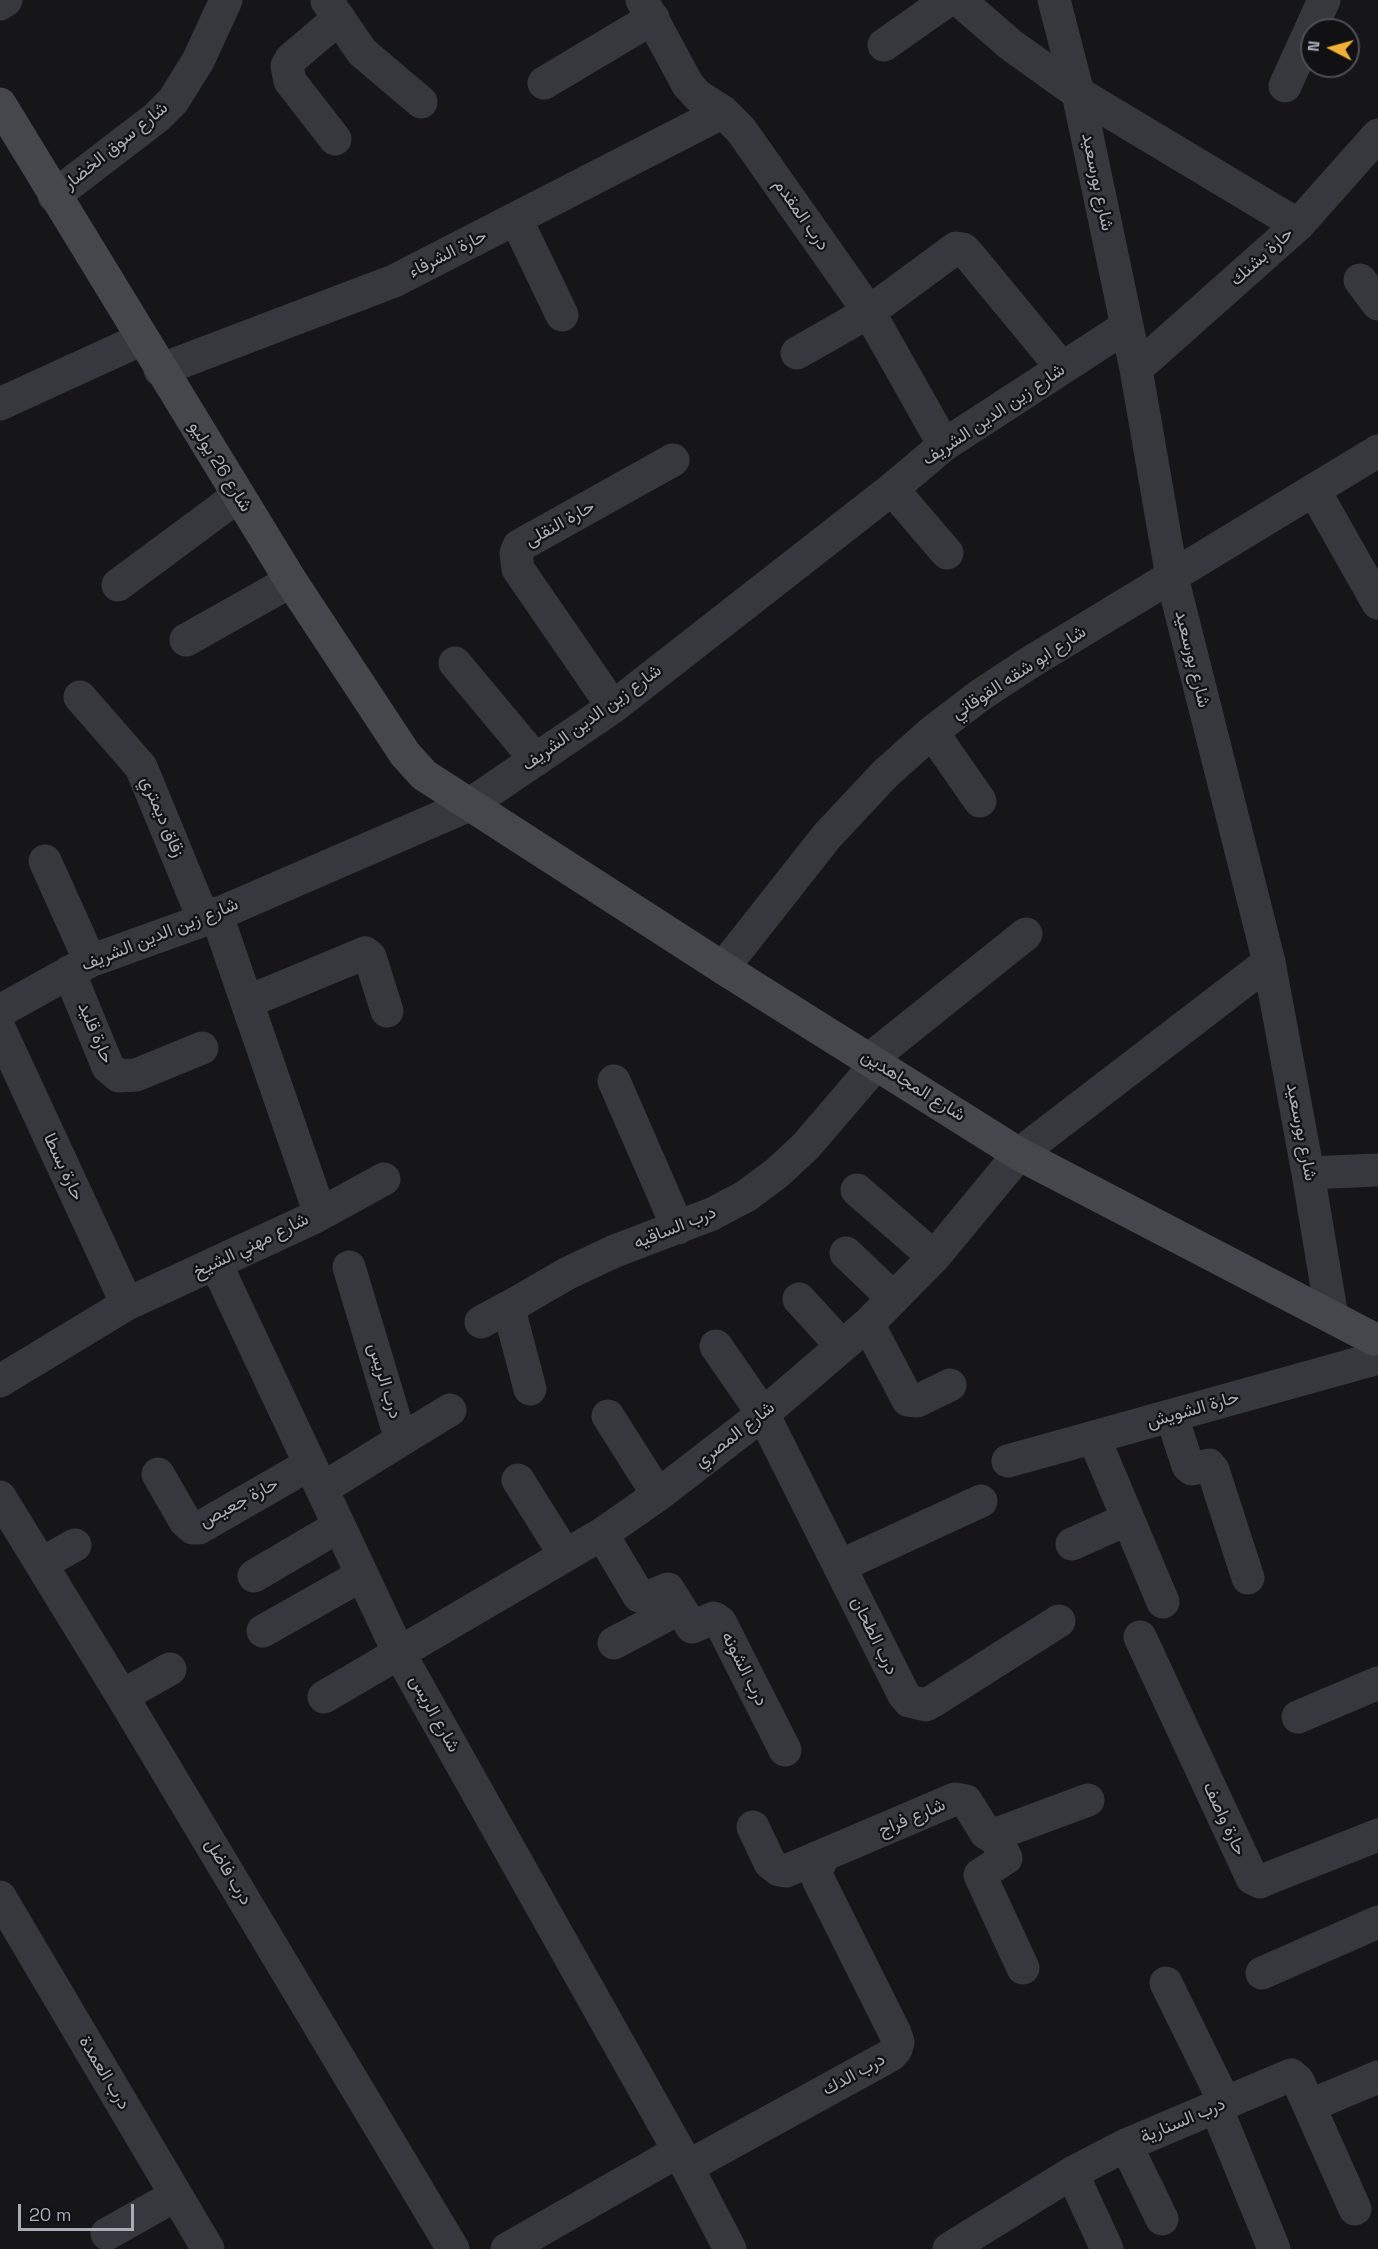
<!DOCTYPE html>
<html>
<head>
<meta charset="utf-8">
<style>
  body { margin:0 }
  #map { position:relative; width:1378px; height:2249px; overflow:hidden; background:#161618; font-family:"Space Grotesk",sans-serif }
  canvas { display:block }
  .north { position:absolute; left:1300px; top:18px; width:60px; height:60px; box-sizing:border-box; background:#111113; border:2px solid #4d4f55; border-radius:50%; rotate:276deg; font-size:16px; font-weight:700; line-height:24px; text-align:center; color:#a8adb8 }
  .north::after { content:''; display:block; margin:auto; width:21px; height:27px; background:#f2b134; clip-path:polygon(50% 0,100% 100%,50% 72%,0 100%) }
  .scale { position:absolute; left:18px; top:2204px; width:116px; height:27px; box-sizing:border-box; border:3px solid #a8adb8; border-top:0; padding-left:8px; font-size:18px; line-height:21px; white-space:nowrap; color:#a8adb8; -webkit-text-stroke:4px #111113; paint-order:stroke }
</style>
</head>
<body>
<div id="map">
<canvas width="1378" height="2249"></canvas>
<div class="north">N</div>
<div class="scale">20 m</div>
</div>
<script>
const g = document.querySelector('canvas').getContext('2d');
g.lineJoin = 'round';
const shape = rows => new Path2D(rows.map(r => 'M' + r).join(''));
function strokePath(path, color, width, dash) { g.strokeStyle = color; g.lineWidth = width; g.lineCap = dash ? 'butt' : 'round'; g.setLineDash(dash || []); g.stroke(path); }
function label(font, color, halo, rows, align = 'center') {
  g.font = font + ' "Space Grotesk",Vazirmatn,sans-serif'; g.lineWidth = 4.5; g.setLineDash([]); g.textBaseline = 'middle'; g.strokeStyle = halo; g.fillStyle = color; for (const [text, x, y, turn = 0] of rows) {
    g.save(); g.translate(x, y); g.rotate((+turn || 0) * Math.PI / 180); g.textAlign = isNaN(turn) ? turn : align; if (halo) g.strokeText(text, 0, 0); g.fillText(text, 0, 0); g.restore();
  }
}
strokePath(shape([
  [642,0,688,85,698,96,723,112,741,130,869,312,944,445],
  [959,0,1011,45,1078,93,1298,225],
  [1054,0,1078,93,1136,369,1172,577,1269,962,1308,1173,1332,1317],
  [327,1,362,52,421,102],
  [0,4,6,0],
  [884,45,948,0],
  [544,83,653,18],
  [1285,86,1324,0],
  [335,139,290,81,287,66,291,59,339,18],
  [54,196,157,117,173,101,198,61,226,0],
  [516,219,562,315],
  [1360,280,1378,304],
  [797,353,869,312,956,248,963,249,968,254,1062,368],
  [1136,369,1298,225,1378,135],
  [160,370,394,281,723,112],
  [0,404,142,339],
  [892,489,947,553],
  [1314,490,1378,603],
  [118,585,238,496],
  [186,640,291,581],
  [455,663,536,760],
  [80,697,141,767,204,920],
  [613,707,518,569,516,553,519,546,673,460],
  [932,732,980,801],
  [45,861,90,961],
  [723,968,827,836,885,774,932,732,979,696,1029,663,1378,451],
  [69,972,108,1067,119,1076,136,1075,202,1048],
  [247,1002,365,953,370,957,387,1011],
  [0,1011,90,961,204,920,469,805,613,707,892,489,944,445,1127,326],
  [0,1030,127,1304],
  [870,1059,1026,934],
  [614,1081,678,1228],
  [1308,1173,1378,1170],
  [857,1190,934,1257],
  [313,1218,384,1179],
  [846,1253,893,1298],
  [216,1264,398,1651,679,2151,730,2249],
  [799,1299,842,1346],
  [481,1322,518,1302],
  [868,1324,908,1400,917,1401,950,1385],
  [716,1346,763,1414,904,1695,909,1701,926,1705,933,1701,1059,1621],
  [0,1381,127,1304,313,1218,319,1211,216,913],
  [530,1389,511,1317,513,1307,518,1302,568,1273,615,1251,712,1214,746,1196,777,1173,806,1146,877,1063],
  [608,1416,658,1495],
  [1172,1417,1188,1466,1192,1469,1209,1465,1213,1470,1248,1578],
  [1094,1438,1163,1602],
  [401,1440,450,1410],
  [1008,1461,1378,1358],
  [158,1474,185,1521,193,1528,199,1528,310,1464],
  [518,1480,565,1555],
  [322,1489,401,1440,349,1267],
  [0,1497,122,1696,453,2249],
  [602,1534,639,1596,646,1598,668,1589,692,1627,714,1618,720,1622,785,1750],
  [1072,1544,1128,1519],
  [41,1564,75,1545],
  [840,1566,981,1501],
  [254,1576,339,1526],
  [263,1631,362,1575],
  [1140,1637,1252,1878,1260,1882,1264,1880,1378,1835],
  [614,1643,680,1608],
  [122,1696,170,1669],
  [324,1697,602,1534,658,1495,763,1414,868,1324,934,1257,1019,1154,1269,962],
  [1298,1717,1378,1683],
  [753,1827,770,1863,779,1870,786,1871,955,1799,966,1801,986,1833,991,1836,1088,1800],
  [994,1835,1006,1858,980,1875,1023,1968],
  [0,1897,208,2249],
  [1262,1973,1378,1922],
  [1166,1983,1225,2103],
  [1309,2106,1378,2077],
  [1216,2107,1274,2249],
  [1126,2145,1162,2219],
  [687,2167,891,2055,896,2049,898,2042,895,2033,818,1879,816,1871,823,1857],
  [1072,2173,1107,2249],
  [107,2234,176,2195],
  [507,2249,679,2151],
  [949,2249,1072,2173,1126,2145,1291,2075,1298,2081,1355,2209]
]), '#37383d', 33);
strokePath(shape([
  [0,104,291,581,405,754,424,775,723,968,1019,1154,1374,1339]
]), '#45474d', 33);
label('18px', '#a8adb8', '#111113', [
  ["شارع سوق الخضار",116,146,-39],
  ["شارع بورسعيد",1097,182,78],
  ["درب المقدم",801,215,55],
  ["حارة الشرفاء",448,254,-27],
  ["حارة بشنك",1262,257,-42],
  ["شارع زين الدين الشريف",994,415,-34],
  ["شارع 26 يوليو",220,467,58],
  ["حارة النقلى",560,524,-29],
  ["شارع بورسعيد",1192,659,76],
  ["شارع ابو شقه القوقاني",1019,673,-33],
  ["شارع زين الدين الشريف",592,718,-36],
  ["زقاق ديمتري",162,817,67],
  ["شارع زين الدين الشريف",160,935,-22],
  ["حارة قليد",95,1033,67],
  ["شارع المجاهدين",913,1086,32],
  ["شارع بورسعيد",1301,1132,79],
  ["حارة بسطا",63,1167,65],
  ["درب الساقيه",675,1228,-22],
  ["شارع مهني الشيخ",251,1246,-26],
  ["درب الريس",384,1381,73],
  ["حارة الشويش",1193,1410,-16],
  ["شارع المصري",735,1435,-38],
  ["حارة جعيص",239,1503,-28],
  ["درب الطحان",874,1636,64],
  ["درب الشونه",744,1669,63],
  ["شارع الريس",434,1714,61],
  ["شارع فراج",912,1818,-23],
  ["حارة واصف",1224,1819,65],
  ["درب فاضل",228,1872,59],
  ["درب العمدة",104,2073,59],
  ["درب الدك",854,2075,-29],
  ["درب السنارية",1183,2121,-23]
]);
</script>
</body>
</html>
